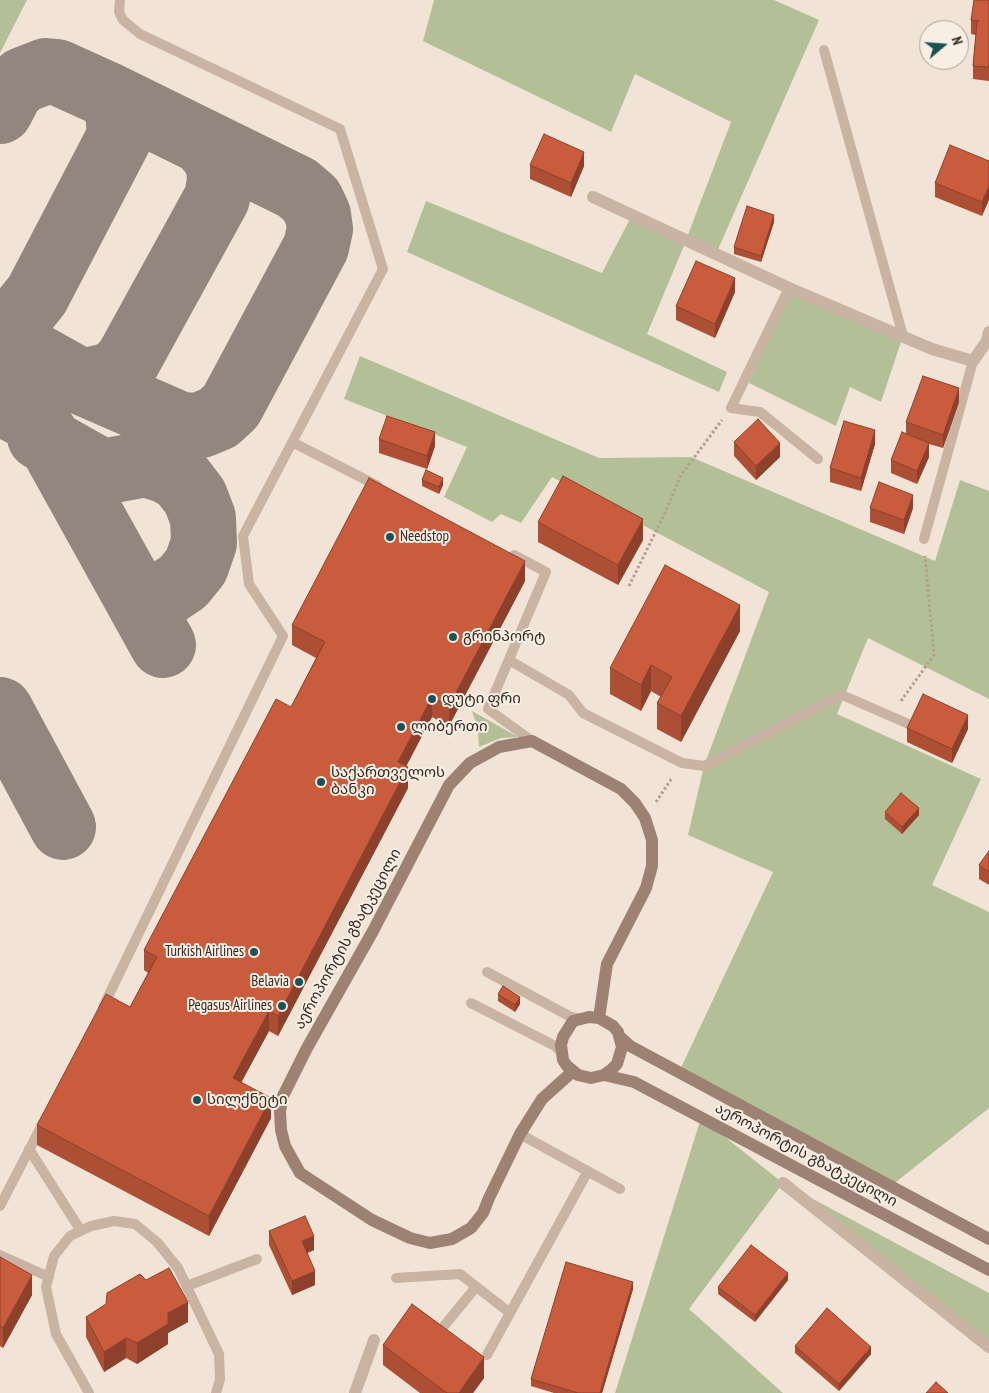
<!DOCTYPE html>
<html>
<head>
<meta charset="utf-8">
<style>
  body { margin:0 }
  #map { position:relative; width:989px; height:1393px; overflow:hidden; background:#f1e4d6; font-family:"PT Sans Narrow",sans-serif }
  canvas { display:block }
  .north { position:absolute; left:919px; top:20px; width:50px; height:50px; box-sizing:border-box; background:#f9eee3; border:1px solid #aa9f97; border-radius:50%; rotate:72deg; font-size:14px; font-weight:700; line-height:20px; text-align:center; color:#342925 }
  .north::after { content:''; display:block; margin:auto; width:18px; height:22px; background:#1a5356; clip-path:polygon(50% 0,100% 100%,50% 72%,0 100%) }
</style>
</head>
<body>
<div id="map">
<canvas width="989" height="1393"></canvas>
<div class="north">N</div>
</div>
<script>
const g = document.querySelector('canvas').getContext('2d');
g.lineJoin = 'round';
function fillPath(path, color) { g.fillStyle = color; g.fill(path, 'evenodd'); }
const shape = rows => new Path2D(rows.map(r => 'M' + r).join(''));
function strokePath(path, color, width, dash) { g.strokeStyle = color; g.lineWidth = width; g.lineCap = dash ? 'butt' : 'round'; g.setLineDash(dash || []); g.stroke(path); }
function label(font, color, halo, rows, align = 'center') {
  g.font = font + ' "PT Sans Narrow","Noto Sans Georgian",sans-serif'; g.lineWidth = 4; g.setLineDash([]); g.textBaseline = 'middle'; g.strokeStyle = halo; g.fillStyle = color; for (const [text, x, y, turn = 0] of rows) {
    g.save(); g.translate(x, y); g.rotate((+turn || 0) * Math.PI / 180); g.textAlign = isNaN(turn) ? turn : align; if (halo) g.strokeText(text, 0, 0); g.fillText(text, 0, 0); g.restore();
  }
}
fillPath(shape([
  [0,0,27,0,0,53],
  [434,0,774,0,819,20,716,254,686,241,647,334,727,372,719,392,407,252,426,201,602,273,632,215,686,240,731,122,635,74,611,132,423,41],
  [789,288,903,336,881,402,850,387,836,426,749,383],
  [360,356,599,458,691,457,935,561,960,480,989,491,989,699,868,638,837,714,981,779,932,885,989,912,989,1108,891,1186,679,1072,773,872,688,835,704,766,769,592,552,477,521,523,501,514,492,522,444,497,467,447,344,399],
  [472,711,518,737,501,738,479,747,478,730],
  [701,1118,783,1183,989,1293,989,1347,783,1183,689,1309,783,1393,615,1393]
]), '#b3c097');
strokePath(shape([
  [0,111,11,90,23,80,46,71,57,72,108,95],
  [0,341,37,295,120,136,118,111,108,95,297,188,311,200,318,215,320,229,316,247,231,406,218,418,201,425,183,426,82,382,21,348,0,352],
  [82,382,107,376,118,371,128,360,217,198,220,180,219,167,214,155,204,143],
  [0,406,8,406,27,416,39,425,51,443,163,645],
  [40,437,102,472,146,464,168,471,182,480,195,497,203,518,204,543,196,566,183,582,162,596,140,603],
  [0,710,63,827]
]), '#92867e', 66);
strokePath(shape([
  [629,586,664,515,681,475,722,420],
  [901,701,934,655,925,556],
  [656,802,672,778]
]), '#b59d8d', 3, [2.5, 2.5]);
strokePath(shape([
  [824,50,903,336],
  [789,288,731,408,760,412,818,459],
  [292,442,378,486],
  [924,539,973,361],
  [514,555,546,572,488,709,532,741],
  [509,660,569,695,583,713,682,763,704,766,842,695,911,725],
  [487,972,571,1017,581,1019],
  [471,1003,555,1046,562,1053],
  [103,1007,283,636,249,584,243,536,383,269,340,129,140,34,123,20,119,12,120,0],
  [520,1134,620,1189],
  [29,1149,81,1231],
  [0,1206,43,1123],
  [0,1255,49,1277],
  [396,1278,460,1274,510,1313,487,1355],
  [187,1286,257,1259],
  [510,1313,588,1171],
  [444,1326,476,1287],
  [89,1393,56,1334,46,1287,54,1256,70,1236,91,1226,114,1221,135,1224,157,1242,178,1268,219,1354,220,1379,216,1393]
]), '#c9b3a3', 10);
strokePath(shape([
  [593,197,789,288,932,349,973,361,987,341,989,332],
  [783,1183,989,1347],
  [355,1393,374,1340]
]), '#c9b3a3', 12);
strokePath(shape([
  [589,1017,599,1018,613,1026,618,1032,622,1047,617,1064,611,1070,604,1075,591,1078,578,1075,567,1066,563,1060,561,1045,563,1037,573,1021,589,1017],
  [620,1037,630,1046,645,1054,989,1239],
  [572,1072,542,1099,520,1134,489,1198,483,1213,471,1228,452,1239,430,1243,410,1238,372,1220,300,1173,285,1146,281,1130,280,1111,283,1096,307,1048,373,931,449,785,470,763,499,747,532,741,621,789,635,803,645,818,652,840,652,866,646,888,607,964,599,1018],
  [604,1075,634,1082,989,1270]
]), '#9d8274', 12);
fillPath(shape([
  [989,0,989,81,973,79,973,66,976,35,971,34,971,20],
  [989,161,982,216,935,197,935,183],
  [530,165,584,166,571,197,530,179],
  [774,222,761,262,734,254,734,247],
  [735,292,715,338,676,320,676,306],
  [959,402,943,448,929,444,929,457,917,484,891,473,891,460,906,434,906,422],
  [379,439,435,446,427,469,379,453],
  [734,442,780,457,756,480,734,456],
  [875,444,861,491,830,482,830,468],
  [422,480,443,485,439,494,422,486],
  [870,508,913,508,904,534,870,522],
  [538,522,643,540,618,585,538,542],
  [525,581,449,726,432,717,406,766,408,788,278,1036,269,1031,241,1082,271,1118,209,1236,37,1145,37,1125,130,1007,148,973,144,970,144,950,291,707,316,658,292,645,292,625],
  [740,631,681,742,657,729,657,703,661,697,651,691,641,711,610,694,610,668],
  [907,728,968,729,952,763,907,742],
  [885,812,919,815,902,834,885,819],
  [989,851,989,885,979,879,979,865],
  [498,994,520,1004,515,1012,498,1001],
  [269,1231,314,1250,307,1253,315,1285,292,1295,269,1245],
  [0,1257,32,1295,3,1348,0,1346],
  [788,1280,755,1322,718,1294,718,1287],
  [633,1289,602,1393,554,1393,531,1386,531,1379],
  [86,1317,188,1322,168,1333,168,1344,137,1364,126,1358,104,1372,86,1337],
  [383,1345,484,1378,473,1393,420,1393,383,1365],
  [795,1346,871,1354,839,1391,795,1353]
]), '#ad4f34');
fillPath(shape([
  [584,152,584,166,571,197,571,183],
  [989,186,989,200,982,216,982,202],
  [774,215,774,222,761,262,761,256],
  [735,278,735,292,715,338,715,324],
  [959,388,959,402,943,448,943,435],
  [875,430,875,444,861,491,861,478],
  [435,432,435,446,427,469,427,456],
  [780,443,780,457,756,480,756,466],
  [929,443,929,457,917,484,917,471],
  [443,478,443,485,439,494,439,487],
  [913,495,913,508,904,534,904,520],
  [643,519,643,540,618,585,618,565],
  [525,561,525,581,449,726,449,706],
  [740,605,740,631,681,742,681,716],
  [651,665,651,691,641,711,641,685],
  [432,697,432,717,398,782,398,762],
  [968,715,968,729,952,763,952,749],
  [408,767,408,788,278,1036,278,1016],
  [919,808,919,815,902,834,902,827],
  [520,997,520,1004,515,1012,515,1005],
  [269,1011,269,1031,233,1098,233,1078],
  [271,1098,271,1118,209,1236,209,1216],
  [314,1236,314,1250,302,1255,302,1241],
  [315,1271,315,1285,292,1295,292,1281],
  [788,1273,788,1280,755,1322,755,1315],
  [32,1275,32,1295,3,1348,3,1328],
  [633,1282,633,1289,602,1393,600,1393],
  [188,1302,188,1322,168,1333,168,1344,137,1364,137,1343,168,1313],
  [126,1338,126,1358,104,1372,104,1352],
  [871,1347,871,1354,839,1391,839,1384],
  [484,1357,484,1378,473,1393,459,1393]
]), '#8d402b');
const building = shape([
  [974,0,989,0,989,67,973,66,977,22,979,21,971,20,974,0],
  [544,134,584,152,571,183,530,165,544,134],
  [950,145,989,161,989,186,982,202,935,183,950,145],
  [747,206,774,215,761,256,734,247,747,206],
  [696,261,735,278,715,324,676,306,696,261],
  [923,376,959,388,943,435,906,422,923,376],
  [387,416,435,432,427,456,379,439,387,416],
  [758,419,780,443,756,466,734,442,758,419],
  [844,421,875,430,861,478,830,468,844,421],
  [902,432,929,443,917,471,891,460,902,432],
  [426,470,443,478,439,487,422,480,426,470],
  [563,476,643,519,618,565,538,522,563,476],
  [369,478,525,561,449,706,432,697,398,762,408,767,278,1016,269,1011,233,1078,271,1098,209,1216,37,1125,106,994,130,1007,157,957,144,950,276,699,291,707,325,642,292,625,369,478],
  [879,482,913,495,904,520,870,508,879,482],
  [665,565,740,605,681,716,657,703,672,677,651,665,641,685,610,668,665,565],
  [923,694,968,715,952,749,907,728,923,694],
  [901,793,919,808,902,827,885,812,901,793],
  [989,851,989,872,979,865,989,851],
  [503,986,520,997,515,1005,498,994,503,986],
  [305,1216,314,1236,302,1241,315,1271,292,1281,269,1231,305,1216],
  [751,1245,788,1273,755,1315,718,1287,751,1245],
  [0,1257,32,1275,3,1328,0,1326,0,1257],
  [566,1262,633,1282,600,1393,578,1393,531,1379,566,1262],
  [169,1268,188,1302,168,1313,168,1324,137,1343,126,1338,104,1352,86,1317,106,1304,107,1293,140,1274,146,1280,169,1268],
  [412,1304,484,1357,459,1393,447,1393,383,1345,412,1304],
  [827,1308,871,1347,839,1384,795,1346,827,1308],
  [936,1382,948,1393,926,1393,936,1382]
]);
fillPath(building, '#c95c3d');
strokePath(building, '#8d402b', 1);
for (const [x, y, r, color] of [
  [390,537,5,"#1a5356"],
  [453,637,5,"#1a5356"],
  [432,699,5,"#1a5356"],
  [401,727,5,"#1a5356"],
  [321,782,5,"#1a5356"],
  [254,952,5,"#1a5356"],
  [299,982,5,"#1a5356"],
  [282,1006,5,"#1a5356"],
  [197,1100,5,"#1a5356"]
]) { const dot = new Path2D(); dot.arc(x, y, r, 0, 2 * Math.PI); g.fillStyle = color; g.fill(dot); strokePath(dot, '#f9eee3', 2); }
label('15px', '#342925', '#f9eee3', [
  ["Needstop",400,537],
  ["გრინპორტ",463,637],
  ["დუტი ფრი",442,699],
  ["ლიბერთი",411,727],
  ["საქართველოს",331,773],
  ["ბანკი",331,790],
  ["Turkish Airlines",244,952,"right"],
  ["Belavia",289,982,"right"],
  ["Pegasus Airlines",272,1006,"right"],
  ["სილქნეტი",207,1100]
], 'left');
label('15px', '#342925', '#f9eee3', [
  ["აეროპორტის გზატკეცილი",348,939,-61],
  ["აეროპორტის გზატკეცილი",806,1155,28]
]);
</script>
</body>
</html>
